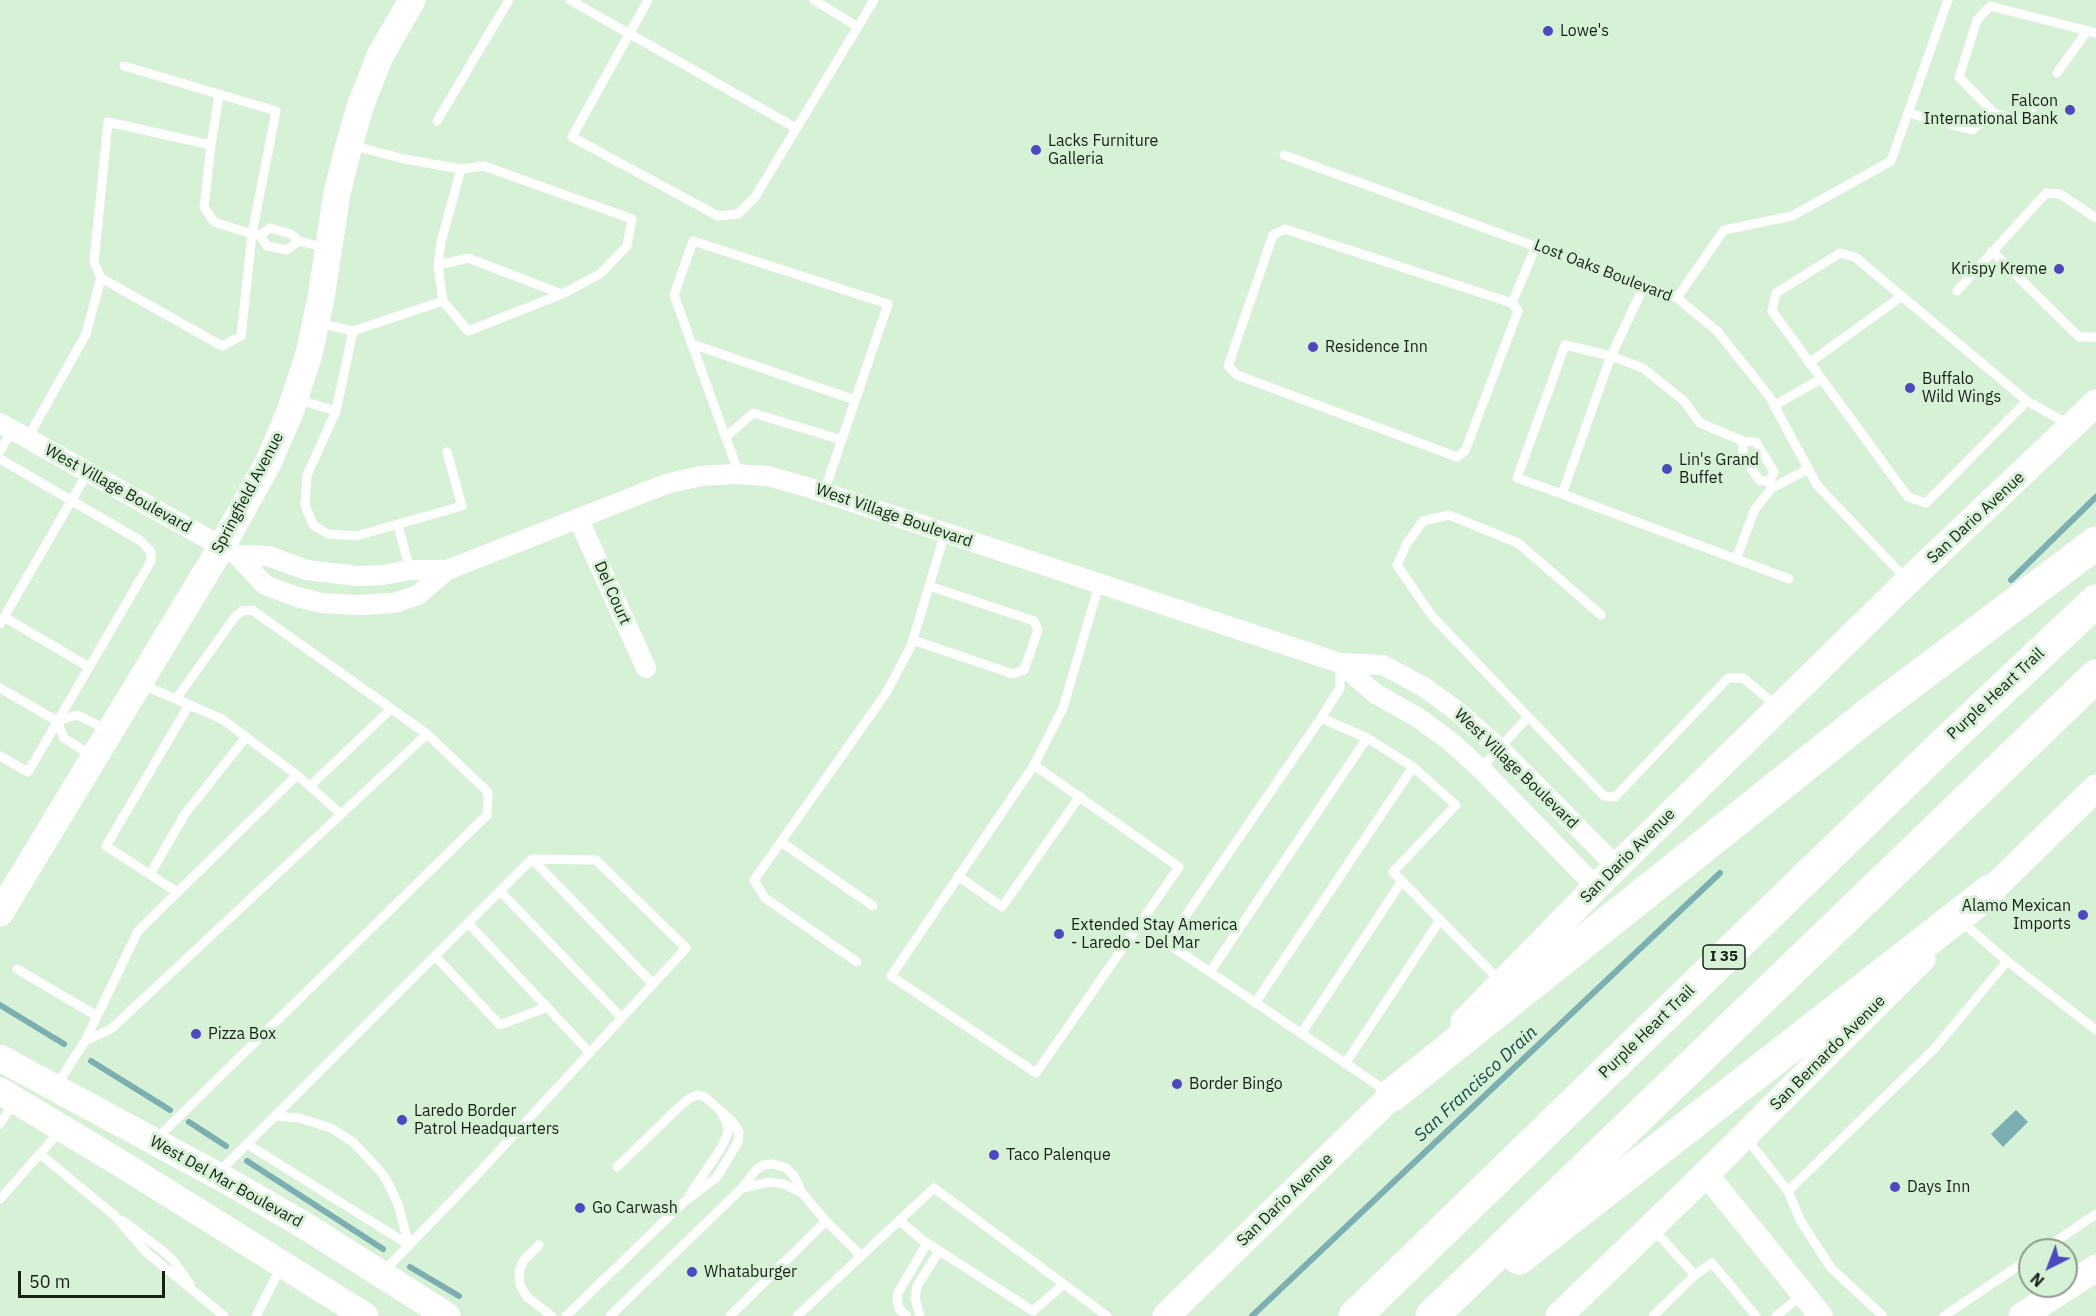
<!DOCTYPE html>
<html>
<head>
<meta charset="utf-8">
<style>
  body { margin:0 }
  #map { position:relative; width:2096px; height:1316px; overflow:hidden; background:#d7f1d7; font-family:"IBM Plex Sans",sans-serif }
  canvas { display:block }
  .north { position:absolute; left:2018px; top:1238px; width:60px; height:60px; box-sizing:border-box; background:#d7f1d7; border:2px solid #8b9e8b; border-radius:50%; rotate:222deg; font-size:16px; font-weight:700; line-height:24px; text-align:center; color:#182118 }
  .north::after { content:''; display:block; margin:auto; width:21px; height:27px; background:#4e48bf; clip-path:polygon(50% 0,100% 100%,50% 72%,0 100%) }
  .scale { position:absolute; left:18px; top:1271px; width:147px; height:27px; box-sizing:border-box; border:3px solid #182118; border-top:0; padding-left:8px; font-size:18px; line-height:21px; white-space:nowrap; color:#182118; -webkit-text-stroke:4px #d7f1d7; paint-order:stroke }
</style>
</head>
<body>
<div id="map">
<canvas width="2096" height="1316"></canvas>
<div class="north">N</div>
<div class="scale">50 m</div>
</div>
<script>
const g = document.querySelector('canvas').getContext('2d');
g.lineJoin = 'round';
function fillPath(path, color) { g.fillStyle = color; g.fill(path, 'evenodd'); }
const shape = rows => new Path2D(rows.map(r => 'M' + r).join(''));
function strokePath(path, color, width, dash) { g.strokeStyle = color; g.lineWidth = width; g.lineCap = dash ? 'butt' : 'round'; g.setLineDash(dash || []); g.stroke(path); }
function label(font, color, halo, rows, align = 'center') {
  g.font = font + ' "IBM Plex Sans",sans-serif'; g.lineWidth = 6; g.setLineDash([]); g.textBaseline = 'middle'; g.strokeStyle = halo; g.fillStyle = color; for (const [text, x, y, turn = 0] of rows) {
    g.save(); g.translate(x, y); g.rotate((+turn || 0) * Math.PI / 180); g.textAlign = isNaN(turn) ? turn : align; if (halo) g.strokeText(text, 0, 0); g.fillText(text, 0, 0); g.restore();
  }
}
fillPath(shape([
  [2016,1110,2028,1122,2003,1147,1991,1134]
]), '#7bafb1');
strokePath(shape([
  [2011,580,2096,497],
  [0,1005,64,1044],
  [91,1061,170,1110],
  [189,1122,226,1146],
  [247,1161,383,1249],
  [410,1267,459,1296],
  [1252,1316,1720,873]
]), '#7bafb1', 6);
strokePath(shape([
  [570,0,796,128],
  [648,0,572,137,718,216,738,214,755,197,874,0],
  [814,0,858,27],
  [2057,73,2087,31],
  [2035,104,2024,121,1994,113,1959,77,1977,20,1990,6,2096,33],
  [1908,113,1972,130,1994,113],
  [437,121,509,0],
  [211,145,219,95],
  [1284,155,1677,298,1717,331,1769,396,1817,485,1907,580],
  [461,169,484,166,632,219,627,246,600,274,562,294],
  [260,235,267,246,287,250,299,241],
  [1992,251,2079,337,2096,337],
  [438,265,468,258,562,294,468,331,443,301],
  [101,278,94,262,108,122,211,145,204,207,214,222,252,234,276,111,124,66],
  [1644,286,1611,356,1562,494,1736,559,1755,509,1772,488,1808,469],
  [1957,291,2046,193,2060,194,2096,218],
  [1677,298,1724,230,1792,216,1891,161,1948,0],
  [1512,303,1285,229,1273,235,1228,366,1237,375,1457,457,1465,451,1518,311,1512,303,1536,246],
  [318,323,353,331],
  [692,344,855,400],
  [1809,363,1902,296],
  [296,399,336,411,353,331,443,301,438,265,441,242,461,169,404,159,351,145],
  [2027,401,1926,503,1908,497,1772,311,1776,293,1840,253,1855,257,2027,401,2070,425],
  [1775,405,1821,379],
  [336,411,307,475,305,505,313,525,328,534,356,536,462,506,447,452],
  [726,437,753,413,842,440],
  [27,439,86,334,101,278,222,346,241,336,252,234,260,235,270,228,291,234,299,241,326,248],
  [0,451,12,430],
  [0,459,141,541,151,552,151,561,28,772,0,756],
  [739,474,674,295,693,241,888,304,824,492],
  [1769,482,1774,472,1756,442,1743,441,1743,456,1759,480,1769,482,1772,488],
  [1562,494,1517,478,1565,345,1611,356,1643,368,1684,401,1700,423,1743,441],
  [398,525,410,570],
  [1736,559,1789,579],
  [1601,615,1518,543,1449,515,1423,521,1407,543,1397,565,1432,616,1604,796,1615,797,1728,678,1743,678,1777,706],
  [4,617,89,667],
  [0,624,88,472],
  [913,640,1013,674,1024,670,1038,630,1034,621,929,586],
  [141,684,222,719,297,775,341,814],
  [0,688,57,721,64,738,92,756],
  [1321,718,1340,688,1340,666],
  [57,721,77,715,108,730],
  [1034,765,891,976,1036,1073,1179,867,1034,765,1063,708,1099,585],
  [1480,769,1528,717],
  [310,786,391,709],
  [781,842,873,906],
  [532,859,596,860,686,948,653,984],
  [150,874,185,814,246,737],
  [958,876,1002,907,1080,796],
  [500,891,622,1018],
  [177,892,106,846,189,705],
  [1961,921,2007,961],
  [468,923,590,1053],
  [435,956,500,1025,547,1007],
  [857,962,765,898,754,880,886,693,911,646,945,533],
  [17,969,97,1016],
  [1210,972,1367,738],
  [1255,1003,1413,767],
  [1301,1034,1402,881],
  [85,1041,138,931,297,775],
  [1345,1064,1440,920],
  [56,1086,85,1041,111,1029,427,734],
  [1388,1092,1167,943,1321,718,1367,738,1413,767,1456,805,1393,872,1501,982],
  [276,1116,299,1118,331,1128,353,1142,380,1171,387,1181,398,1204,409,1245],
  [0,1124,13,1103],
  [1746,1138,1788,1191,1935,1048,2007,961,2096,1030],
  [155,1140,487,815,488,792,427,734,252,610,242,611,234,618,176,699],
  [247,1144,409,1245],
  [40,1154,115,1216,146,1252,224,1316],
  [218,1173,532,859,653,984,473,1179,383,1272],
  [742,1188,756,1170,763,1165,773,1164,786,1168,794,1176,802,1193],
  [1788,1191,1800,1220,1831,1268,1883,1316],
  [689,1196,721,1148,728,1133,727,1123,722,1114],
  [0,1199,60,1131],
  [122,1220,163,1251,173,1260,190,1284],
  [899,1220,921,1239,1033,1311,1064,1284],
  [1653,1229,1695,1275],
  [539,1245,524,1260,519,1271,520,1285,527,1297,552,1316],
  [2043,1250,2096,1214],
  [256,1316,281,1267],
  [566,1316,684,1202,717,1177,738,1142,739,1132,732,1121,705,1097,698,1095,690,1098,680,1106,617,1167],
  [610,1316,742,1188,769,1182,783,1184,802,1193,826,1221],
  [730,1316,826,1221,861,1256],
  [797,1316,934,1188,1107,1316],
  [907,1316,900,1310,897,1301,898,1293,927,1243],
  [920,1316,915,1298,917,1286,939,1251],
  [1653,1316,1695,1275,1712,1263,1756,1316],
  [1776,1316,1802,1295],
  [1944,1316,2030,1258]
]), '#fff', 9);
strokePath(shape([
  [0,423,237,555,265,585,297,597,322,603,358,605,394,603,418,595,447,570,666,484,700,476,734,474,768,476,807,487,1340,663,1383,665,1424,687,1457,711,1500,749,1617,867],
  [578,518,646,668],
  [237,555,268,556,307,570,358,576,383,575,410,570,447,570],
  [1340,663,1376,694,1417,717,1450,741,1486,774,1596,887]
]), '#fff', 20);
strokePath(shape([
  [1706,1174,1821,1316]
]), '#fff', 24);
strokePath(shape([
  [1976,905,2096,788],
  [0,913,222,546,268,463,290,412,309,354,321,298,337,193,349,145,361,104,380,56,412,0],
  [1464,1022,1596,887,1908,581,2096,403],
  [0,1058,233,1184,307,1227,447,1316],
  [0,1091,115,1160,365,1316],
  [1166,1316,1406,1082],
  [1559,1316,1706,1174,1922,959],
  [2022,1316,2096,1268]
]), '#fff', 27);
strokePath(shape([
  [1392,1095,1869,714,2096,543],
  [1519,1258,1990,891],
  [1355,1316,1945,743,2096,601],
  [1432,1316,2096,676]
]), '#fff', 33);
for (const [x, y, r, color] of [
  [1548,31,6,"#4e48bf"],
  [2070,110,6,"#4e48bf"],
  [1036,150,6,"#4e48bf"],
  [2059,269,6,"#4e48bf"],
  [1313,347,6,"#4e48bf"],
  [1910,388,6,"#4e48bf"],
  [1667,469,6,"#4e48bf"],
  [2083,915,6,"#4e48bf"],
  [1059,934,6,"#4e48bf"],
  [196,1034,6,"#4e48bf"],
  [1177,1084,6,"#4e48bf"],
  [402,1120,6,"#4e48bf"],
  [994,1155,6,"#4e48bf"],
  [1895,1187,6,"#4e48bf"],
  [580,1208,6,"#4e48bf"],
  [692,1272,6,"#4e48bf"]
]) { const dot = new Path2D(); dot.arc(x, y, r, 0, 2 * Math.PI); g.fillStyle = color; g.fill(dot); strokePath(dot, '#d7f1d7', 2); }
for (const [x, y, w] of [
  [1724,957,42]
]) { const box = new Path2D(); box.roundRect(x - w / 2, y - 12, w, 24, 4.5); g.fillStyle = '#d7f1d7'; g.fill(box); strokePath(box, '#182118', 1.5); }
label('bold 15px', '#182118', null, [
  ["I 35",1724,957]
]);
label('16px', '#182118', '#d7f1d7', [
  ["Lowe's",1560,31],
  ["Falcon",2058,101,"right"],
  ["International Bank",2058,119,"right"],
  ["Lacks Furniture",1048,141],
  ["Galleria",1048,159],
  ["Krispy Kreme",2047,269,"right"],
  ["Residence Inn",1325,347],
  ["Buffalo",1922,379],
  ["Wild Wings",1922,397],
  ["Lin's Grand",1679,460],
  ["Buffet",1679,478],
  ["Alamo Mexican",2071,906,"right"],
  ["Imports",2071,924,"right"],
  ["Extended Stay America",1071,925],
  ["- Laredo - Del Mar",1071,943],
  ["Pizza Box",208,1034],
  ["Border Bingo",1189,1084],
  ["Laredo Border",414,1111],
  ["Patrol Headquarters",414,1129],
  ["Taco Palenque",1006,1155],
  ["Days Inn",1907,1187],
  ["Go Carwash",592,1208],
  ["Whataburger",704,1272]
], 'left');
label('16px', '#182118', '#d7f1d7', [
  ["Lost Oaks Boulevard",1603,271,21],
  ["West Village Boulevard",118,489,29],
  ["Springfield Avenue",248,493,-62],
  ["West Village Boulevard",894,516,19],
  ["San Dario Avenue",1976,518,-43],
  ["Del Court",612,593,66],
  ["Purple Heart Trail",1996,694,-43],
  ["West Village Boulevard",1516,769,44],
  ["San Dario Avenue",1628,856,-45],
  ["Purple Heart Trail",1647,1032,-44],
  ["San Bernardo Avenue",1828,1053,-45],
  ["West Del Mar Boulevard",226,1182,29],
  ["San Dario Avenue",1285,1200,-44]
]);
label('italic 18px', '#154648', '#d7f1d7', [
  ["San Francisco Drain",1476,1084,-43]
]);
</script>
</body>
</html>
